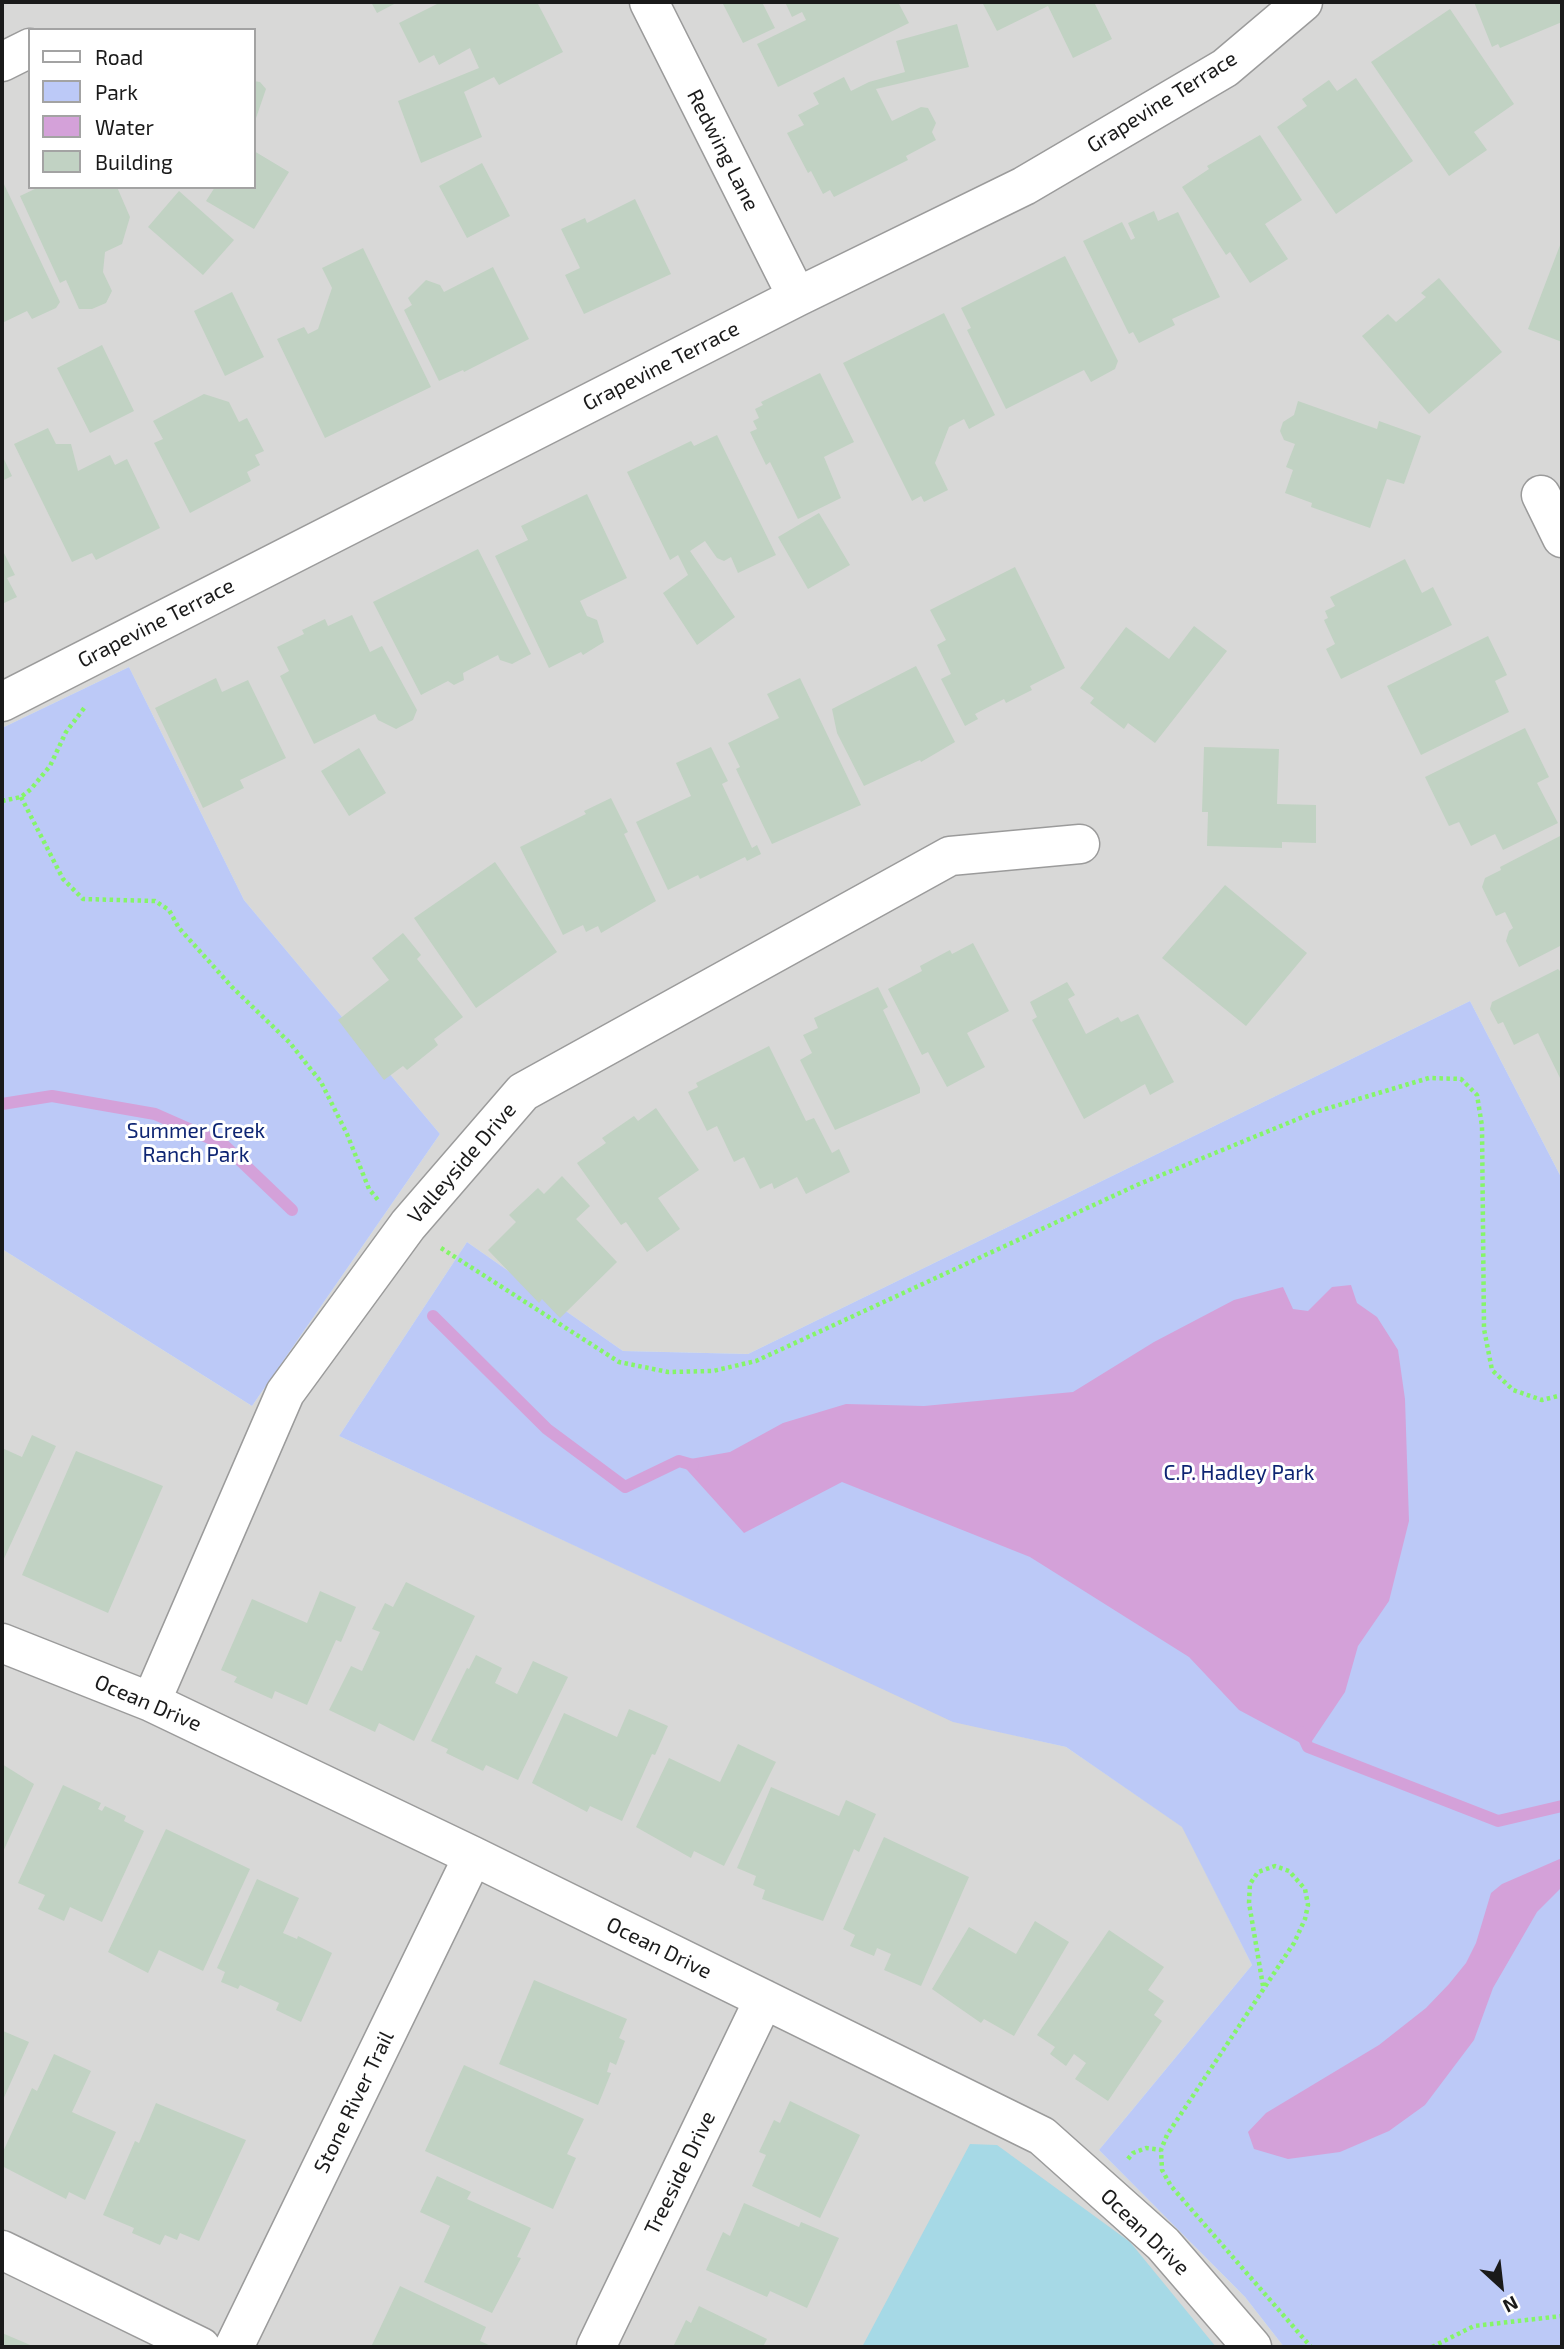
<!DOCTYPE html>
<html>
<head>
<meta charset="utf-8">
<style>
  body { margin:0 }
  #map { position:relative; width:1564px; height:2349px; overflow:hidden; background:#e0ece4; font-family:"Exo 2",sans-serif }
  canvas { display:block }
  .frame { position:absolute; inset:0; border:4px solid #1a1a1a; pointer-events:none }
  .legend { position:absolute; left:28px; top:28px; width:228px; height:161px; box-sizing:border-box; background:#fff; border:2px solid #a3a3a3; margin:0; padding:9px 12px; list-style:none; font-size:21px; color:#1a1a1a }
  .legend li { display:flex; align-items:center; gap:14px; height:35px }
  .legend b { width:35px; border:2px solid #a3a3a3 }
  .north { position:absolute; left:1466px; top:2251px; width:70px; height:70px; -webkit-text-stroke:5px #fff; paint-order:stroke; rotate:153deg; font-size:19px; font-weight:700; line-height:28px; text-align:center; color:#1a1a1a }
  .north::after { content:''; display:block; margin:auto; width:24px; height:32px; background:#1a1a1a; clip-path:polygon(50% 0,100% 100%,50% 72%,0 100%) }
</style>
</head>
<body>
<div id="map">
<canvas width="1564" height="2349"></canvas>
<div class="frame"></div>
<ul class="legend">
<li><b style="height:9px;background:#fff"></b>Road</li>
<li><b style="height:19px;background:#bcc9f7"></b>Park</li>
<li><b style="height:19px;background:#d4a1d9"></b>Water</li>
<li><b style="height:19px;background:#c1d2c3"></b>Building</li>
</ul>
<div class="north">N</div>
</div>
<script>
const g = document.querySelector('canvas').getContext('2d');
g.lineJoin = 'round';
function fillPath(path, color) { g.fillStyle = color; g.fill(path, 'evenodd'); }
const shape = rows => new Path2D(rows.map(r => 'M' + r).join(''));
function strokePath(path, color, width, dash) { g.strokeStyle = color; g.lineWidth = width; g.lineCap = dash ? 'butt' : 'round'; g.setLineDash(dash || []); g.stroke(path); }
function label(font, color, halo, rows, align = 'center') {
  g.font = font + ' "Exo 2",sans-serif'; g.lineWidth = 6; g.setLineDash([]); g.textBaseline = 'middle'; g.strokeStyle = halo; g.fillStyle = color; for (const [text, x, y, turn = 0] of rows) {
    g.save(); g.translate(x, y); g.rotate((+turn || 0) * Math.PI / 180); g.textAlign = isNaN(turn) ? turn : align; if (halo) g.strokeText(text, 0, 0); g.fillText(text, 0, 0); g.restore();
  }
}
fillPath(shape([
  [2,2,1562,2,1562,1179,1470,1001,748,1354,623,1351,467,1242,339,1436,953,1721,1066,1747,1183,1827,1252,1965,1099,2150,1245,2297,1284,2347,2,2347,2,1249,252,1406,440,1134,244,900,129,667,2,728],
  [30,30,254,30,254,187,30,187]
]), '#d8d8d7');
fillPath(shape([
  [970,2144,997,2145,1130,2242,1216,2347,862,2347]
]), '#a6d9e6');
fillPath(shape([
  [129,667,244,900,440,1134,252,1406,2,1249,2,728],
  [1470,1001,1562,1179,1562,2347,1284,2347,1245,2297,1099,2150,1252,1965,1182,1827,1066,1747,953,1722,339,1436,467,1242,623,1351,748,1354]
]), '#bcc9f7');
fillPath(shape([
  [1351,1285,1357,1303,1377,1317,1398,1350,1405,1399,1409,1521,1389,1601,1358,1646,1345,1692,1308,1747,1239,1710,1189,1657,1030,1557,842,1482,744,1533,679,1461,730,1452,783,1423,846,1404,924,1406,1073,1392,1154,1342,1234,1300,1283,1287,1293,1309,1308,1311,1332,1287],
  [1562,1858,1562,1887,1537,1912,1493,1988,1474,2040,1425,2105,1389,2131,1340,2152,1288,2159,1254,2149,1248,2132,1266,2113,1379,2045,1426,2008,1449,1984,1466,1963,1476,1943,1491,1893,1502,1884]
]), '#d4a1d9');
strokePath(shape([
  [2,1104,52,1096,155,1114,223,1144,292,1210],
  [433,1316,547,1429,625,1487,679,1461,693,1465],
  [1301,1732,1308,1747,1498,1821,1562,1806]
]), '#d4a1d9', 12);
fillPath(shape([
  [371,2,398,2,377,13],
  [441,2,537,2,563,52,499,85,494,77,464,92,482,137,421,163,398,101,479,68,470,48,439,65,434,55,419,63,399,23],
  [728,2,762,2,775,28,743,43,723,4],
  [785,2,898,2,909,23,778,87,757,44,806,20,802,12,792,17],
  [982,2,1094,2,1112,39,1073,58,1048,6,997,31],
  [1474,2,1562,2,1562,22,1500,48,1498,44,1492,47],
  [1450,9,1514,104,1474,132,1487,150,1449,176,1371,62],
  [957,24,969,67,876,89,892,121,921,107,928,108,936,123,932,132,936,140,906,156,908,160,834,197,830,190,823,194,811,171,808,173,787,133,804,125,798,115,819,104,813,93,844,77,851,91,869,82,905,72,896,41],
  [1356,78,1413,161,1336,214,1277,127,1307,106,1302,99,1329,80,1337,91],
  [254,81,260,82,266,89,255,121],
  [1260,135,1302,200,1265,224,1288,259,1250,283,1230,252,1226,255,1182,187,1209,169,1207,166],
  [254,151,289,172,254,229,206,201,215,187,254,187],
  [482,163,510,216,467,238,439,186],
  [2,180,60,302,56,308,32,319,27,311,2,323],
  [39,187,117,187,130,217,122,244,105,252,103,272,112,291,106,303,92,309,79,309,66,280,60,283,20,196],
  [179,191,234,240,203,275,148,227],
  [635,199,671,274,584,314,565,275,580,268,561,229,585,218,587,223],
  [1154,211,1158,221,1178,212,1220,297,1172,319,1175,325,1139,343,1133,332,1129,334,1083,241,1122,222,1131,240,1135,238,1128,223],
  [1562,240,1562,342,1528,329],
  [363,248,431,387,325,438,277,339,304,327,308,334,318,329,332,288,322,268],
  [1065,256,1118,361,1115,369,1091,382,1084,370,1006,409,967,330,971,328,961,308],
  [493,267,529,339,464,372,463,370,439,381,404,310,412,305,408,298,426,280,440,285,444,292],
  [1439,278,1502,352,1429,414,1362,336,1388,314,1396,322,1426,297,1421,293],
  [232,292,264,357,225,376,194,311],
  [944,313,995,415,969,429,964,419,949,427,935,463,948,490,924,502,921,496,912,501,843,363],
  [102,345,134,411,90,433,57,368],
  [820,373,854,442,824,457,841,498,798,519,770,462,766,465,750,432,757,429,753,421,759,418,755,409,763,405,761,402],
  [204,394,229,402,239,422,247,418,264,451,255,455,260,465,247,472,251,481,190,513,154,443,163,439,153,421],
  [1298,401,1377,429,1379,421,1421,436,1404,484,1387,479,1370,528,1311,507,1312,503,1285,493,1293,470,1286,467,1295,444,1284,440,1280,431,1283,422,1294,415],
  [48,428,56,444,71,444,78,471,110,455,115,465,127,459,160,528,96,560,92,553,72,562,14,444],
  [717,435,776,555,738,573,731,557,724,561,717,558,705,541,690,551,735,617,697,645,663,593,688,575,678,555,670,560,627,472,691,441,694,446],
  [2,455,12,476,2,481],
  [587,494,627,578,580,601,587,616,597,620,604,642,583,655,581,652,549,668,495,556,528,540,521,526],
  [819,513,850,565,808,589,778,537],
  [2,549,15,575,7,578,17,597,2,604],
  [478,549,531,654,512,664,500,660,498,655,463,673,464,680,454,685,448,681,421,695,373,602],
  [1405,559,1422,593,1433,587,1452,625,1341,679,1326,649,1335,644,1324,620,1328,618,1325,611,1335,606,1330,597],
  [1015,567,1065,668,1030,686,1032,690,1006,703,1004,699,975,714,978,719,965,726,941,679,951,674,937,645,946,640,930,610],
  [352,615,370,652,382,646,417,710,413,720,396,729,378,720,375,714,314,744,280,676,289,671,277,647,304,634,302,630,325,619,328,626],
  [1194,626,1227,651,1155,743,1128,723,1124,729,1090,703,1094,698,1080,688,1126,627,1169,659],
  [1488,636,1507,675,1495,681,1509,712,1421,755,1387,686],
  [916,666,955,742,921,762,920,760,864,786,837,733,832,709],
  [216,678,222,692,248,680,286,758,240,780,244,788,203,808,155,708],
  [800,678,861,805,772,844,736,769,740,767,728,743,779,718,767,694],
  [1525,728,1549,777,1537,783,1558,823,1503,850,1495,834,1471,846,1459,822,1449,826,1425,777],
  [711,747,728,781,722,784,752,848,757,845,761,854,747,861,745,857,700,879,698,875,668,890,636,822,691,796,676,763],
  [1204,747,1279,749,1277,804,1316,805,1316,843,1282,842,1282,848,1207,846,1208,812,1202,812],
  [359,748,386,793,349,816,321,771],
  [611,798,628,832,624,834,656,901,601,933,598,926,586,932,583,925,563,935,520,847,586,814,584,811],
  [1562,835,1562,945,1519,967,1506,941,1509,931,1513,928,1505,912,1496,916,1482,887,1485,878,1501,870,1500,867],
  [495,862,557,952,476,1008,414,918],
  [1225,885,1307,953,1246,1026,1162,958],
  [403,933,421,955,417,959,463,1017,434,1039,438,1045,407,1070,403,1066,384,1080,338,1020,389,980,372,958],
  [973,943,1009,1011,967,1033,985,1067,947,1087,928,1052,922,1055,888,989,922,971,920,966,950,950,952,954],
  [1558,969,1562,973,1562,1082,1538,1033,1514,1045,1503,1022,1498,1024,1490,1009,1492,1002],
  [1067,982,1075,995,1068,999,1086,1034,1118,1017,1121,1022,1138,1014,1174,1082,1150,1095,1145,1084,1084,1119,1032,1020,1037,1017,1030,1002],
  [878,987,888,1007,883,1010,920,1088,920,1093,835,1130,800,1060,812,1053,803,1035,818,1028,814,1018],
  [769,1046,806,1121,814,1118,832,1153,839,1149,850,1172,806,1194,797,1177,774,1189,772,1183,760,1189,744,1157,734,1162,717,1126,707,1131,688,1092,698,1087,696,1083],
  [656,1108,699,1170,658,1198,680,1229,647,1252,626,1222,621,1225,577,1163,606,1143,602,1138,634,1116,638,1121],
  [562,1176,590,1206,576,1219,617,1262,560,1318,542,1299,539,1303,488,1250,516,1222,509,1215,538,1188,544,1194],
  [32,1435,56,1446,2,1563,2,1448,22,1457],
  [76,1451,163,1486,108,1613,22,1575],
  [406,1582,475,1616,414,1741,379,1723,375,1732,329,1710,351,1666,362,1671,380,1632,372,1629,385,1603,393,1607],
  [320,1591,356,1607,341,1642,336,1640,307,1705,275,1691,272,1699,234,1682,237,1677,221,1670,252,1599,307,1623],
  [476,1655,502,1668,495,1683,517,1694,533,1661,568,1677,518,1780,486,1765,483,1771,446,1753,448,1749,431,1741,467,1668,469,1669],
  [629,1709,668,1726,655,1755,652,1754,622,1821,590,1806,587,1812,532,1783,564,1713,617,1737],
  [738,1744,776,1762,724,1866,694,1851,691,1858,636,1827,669,1758,720,1782],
  [2,1764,34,1784,2,1854],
  [63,1785,101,1803,98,1809,102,1811,105,1806,126,1816,124,1821,144,1831,102,1922,70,1907,64,1921,38,1909,45,1895,18,1883],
  [771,1787,839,1816,846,1800,876,1814,859,1852,854,1849,823,1921,762,1899,765,1890,753,1885,756,1876,737,1868],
  [166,1829,250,1869,203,1971,159,1950,148,1973,108,1952],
  [884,1837,969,1877,921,1986,884,1970,891,1954,877,1948,874,1956,850,1946,855,1935,843,1929],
  [257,1879,299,1898,283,1933,297,1939,298,1936,332,1953,301,2022,276,2010,279,2003,240,1985,238,1989,221,1982,225,1972,217,1968],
  [1035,1921,1069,1942,1014,2036,984,2019,981,2023,932,1989,969,1927,1016,1954],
  [1109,1930,1164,1967,1148,1990,1164,2001,1154,2015,1162,2021,1108,2101,1075,2079,1086,2063,1074,2054,1066,2066,1050,2054,1055,2047,1037,2035],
  [534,1980,627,2019,619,2038,625,2041,616,2065,610,2062,607,2072,611,2073,598,2105,499,2064],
  [3,2031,29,2042,2,2102,2,2034],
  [54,2054,91,2071,72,2112,116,2132,85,2200,69,2192,66,2199,2,2166,2,2154,32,2088,37,2091],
  [464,2065,584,2119,567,2154,576,2158,553,2209,425,2151],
  [790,2101,860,2135,820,2218,752,2186,766,2155,759,2152,774,2120,780,2123],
  [156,2103,246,2140,199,2241,180,2233,177,2240,165,2235,160,2245,132,2233,134,2228,103,2215,135,2141,139,2143],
  [437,2176,471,2192,467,2199,531,2228,517,2257,521,2258,492,2313,424,2282,450,2226,420,2212],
  [744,2203,799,2227,801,2222,839,2238,807,2308,770,2291,767,2297,706,2270,723,2232,730,2236],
  [400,2286,486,2327,480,2341,493,2347,371,2347],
  [699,2306,767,2339,763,2347,673,2347,686,2320,691,2323],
  [2,2333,35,2347,2,2347]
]), '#c1d2c3');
const minor = shape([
  [649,2,797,297],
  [2,62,30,48],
  [1541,495,1562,538],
  [2,702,797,297,1024,186,1225,68,1303,2],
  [2,1643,151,1702,473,1856,1042,2136,1163,2244,1252,2347],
  [151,1702,285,1393,408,1225,523,1092,950,856,1080,844],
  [2,2250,201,2347],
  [234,2347,473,1856],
  [596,2347,764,1999]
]);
strokePath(minor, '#9b9b9b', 41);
strokePath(shape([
  [21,797,63,879,83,899,155,901,169,910,179,928,232,987,290,1043,321,1082,347,1134,369,1189,378,1200],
  [2,801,21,797,31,789,50,766,66,732,85,707],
  [441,1248,619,1362,668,1372,713,1371,756,1361,1137,1185,1315,1112,1429,1078,1461,1079,1477,1095,1482,1126,1484,1329,1492,1370,1513,1390,1542,1400,1562,1395],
  [1263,1986,1249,1903,1250,1884,1258,1872,1275,1866,1289,1871,1305,1889,1308,1905,1305,1919,1294,1943,1167,2135,1161,2150,1162,2170,1171,2186,1311,2347],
  [1128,2159,1133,2153,1146,2148,1161,2150],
  [1432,2347,1474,2326,1562,2316]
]), '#85f568', 4.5, [3.5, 3.5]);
strokePath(minor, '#fff', 38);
label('21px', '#1a1a1a', '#fff', [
  ["Grapevine Terrace",1162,102,-32],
  ["Redwing Lane",723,150,63],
  ["Grapevine Terrace",661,366,-27],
  ["Grapevine Terrace",156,623,-27],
  ["Valleyside Drive",462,1163,-49],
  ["Ocean Drive",148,1703,23],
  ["Ocean Drive",659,1948,26],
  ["Stone River Trail",354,2102,-64],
  ["Treeside Drive",680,2173,-64],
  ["Ocean Drive",1145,2232,44]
]);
label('21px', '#0e2573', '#fff', [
  ["Summer Creek",196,1131],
  ["Ranch Park",196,1155],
  ["C.P. Hadley Park",1239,1473]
]);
</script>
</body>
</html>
